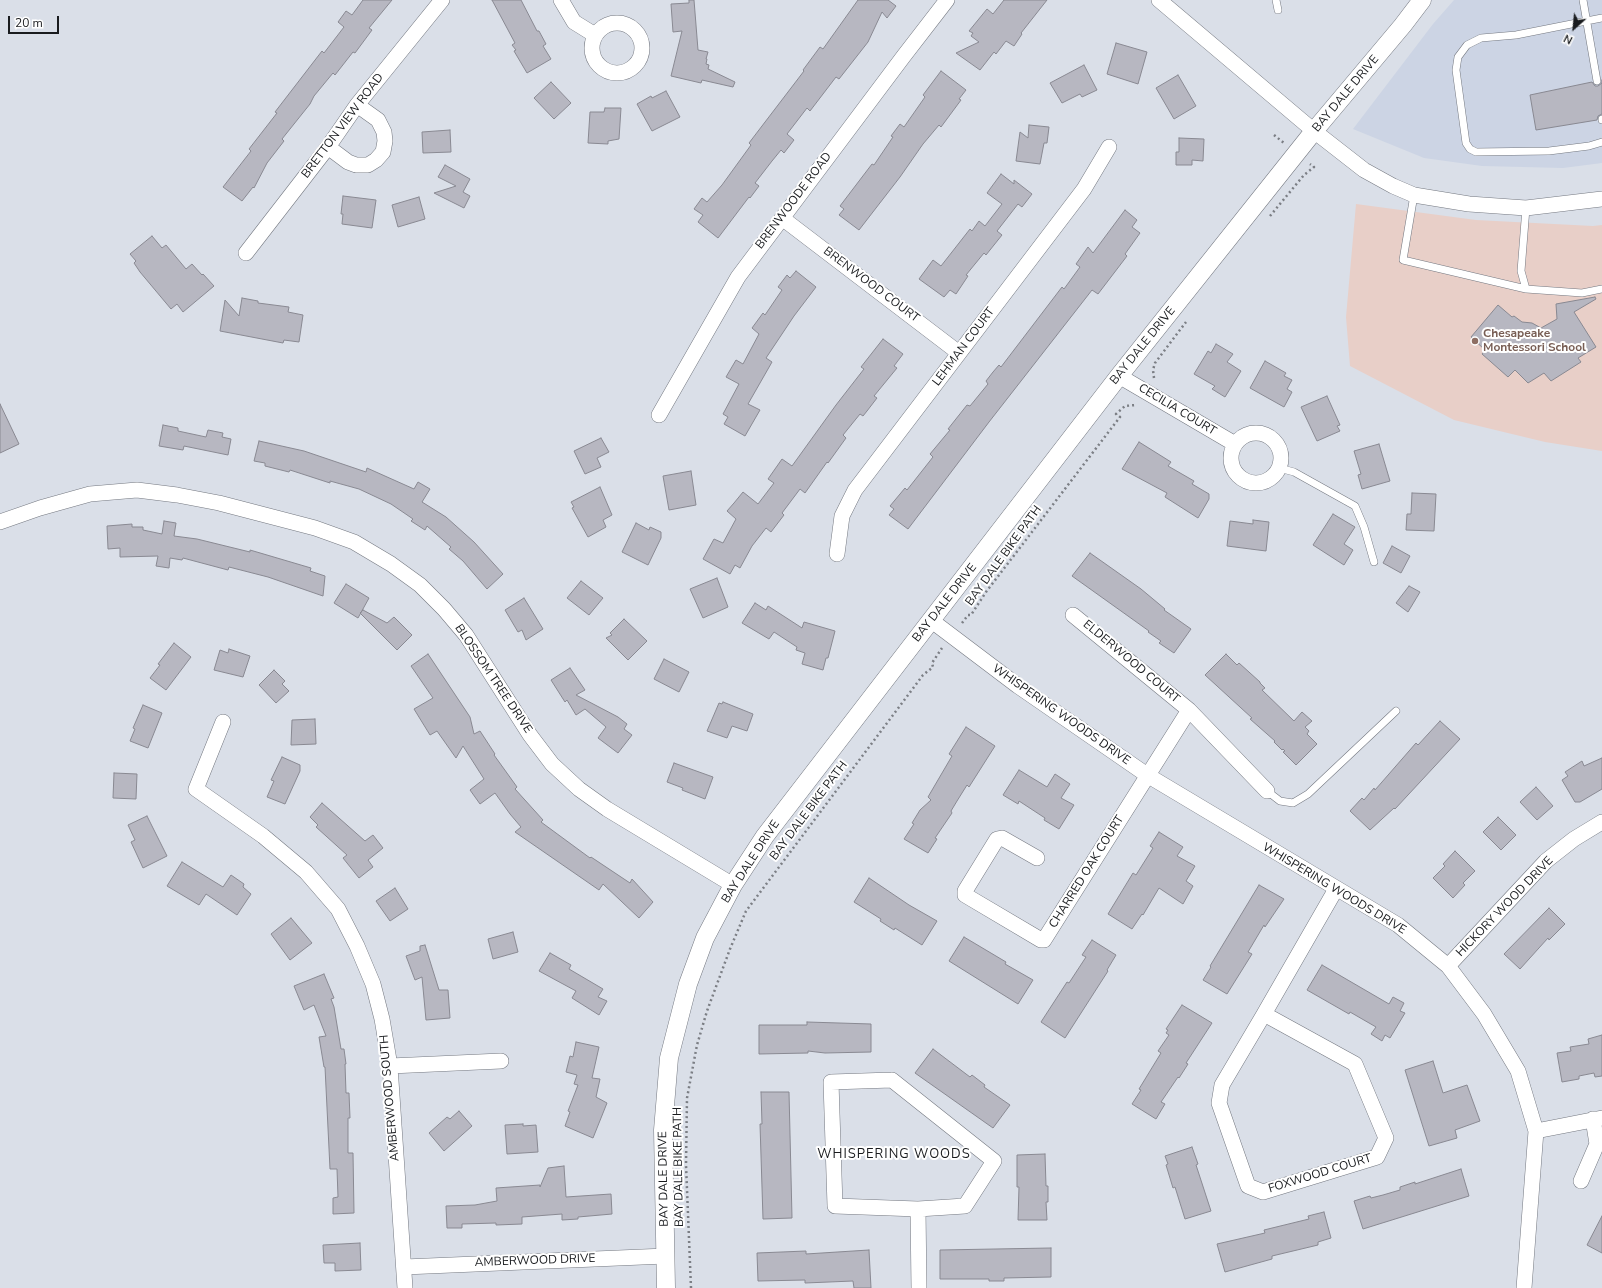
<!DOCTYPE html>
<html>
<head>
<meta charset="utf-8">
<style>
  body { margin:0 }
  #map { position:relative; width:1602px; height:1288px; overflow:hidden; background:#dadfe8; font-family:"Nunito Sans",sans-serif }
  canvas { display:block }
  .north { position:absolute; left:1554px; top:8px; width:40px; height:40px; -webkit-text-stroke:3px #fff; paint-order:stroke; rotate:207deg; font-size:11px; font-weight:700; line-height:16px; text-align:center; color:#191b1e }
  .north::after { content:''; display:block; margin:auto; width:14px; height:18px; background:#191b1e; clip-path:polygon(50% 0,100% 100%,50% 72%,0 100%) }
  .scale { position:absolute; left:8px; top:16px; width:51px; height:18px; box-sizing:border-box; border:2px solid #191b1e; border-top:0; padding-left:5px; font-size:12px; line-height:14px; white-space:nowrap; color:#191b1e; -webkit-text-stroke:3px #fff; paint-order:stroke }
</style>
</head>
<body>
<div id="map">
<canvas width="1602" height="1288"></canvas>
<div class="north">N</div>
<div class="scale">20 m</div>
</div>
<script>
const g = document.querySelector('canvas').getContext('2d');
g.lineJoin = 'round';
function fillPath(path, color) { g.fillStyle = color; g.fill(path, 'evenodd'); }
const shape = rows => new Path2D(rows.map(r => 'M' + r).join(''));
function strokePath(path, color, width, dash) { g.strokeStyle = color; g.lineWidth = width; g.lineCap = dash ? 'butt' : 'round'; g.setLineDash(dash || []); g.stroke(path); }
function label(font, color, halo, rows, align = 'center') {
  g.font = font + ' "Nunito Sans",sans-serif'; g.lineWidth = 4; g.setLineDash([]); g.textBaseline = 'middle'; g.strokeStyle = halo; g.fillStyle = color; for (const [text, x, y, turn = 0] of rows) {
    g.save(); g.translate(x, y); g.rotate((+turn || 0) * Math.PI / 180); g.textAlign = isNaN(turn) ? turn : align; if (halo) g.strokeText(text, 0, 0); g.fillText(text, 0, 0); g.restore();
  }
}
fillPath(shape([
  [1454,0,1602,0,1602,163,1563,168,1482,166,1424,158,1353,129,1433,24]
]), '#ccd4e4');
fillPath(shape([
  [1356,204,1476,220,1593,226,1602,225,1602,451,1545,442,1454,420,1350,366,1346,317]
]), '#e8cfc8');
const building = shape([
  [363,0,392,0,369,28,372,30,355,53,353,52,335,75,333,73,314,96,310,104,282,139,284,141,267,163,254,188,253,187,242,201,223,187,251,151,249,149,277,113,275,112,322,51,324,53,344,27,338,22,346,11,352,15,363,0],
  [492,0,521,0,537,31,539,31,546,44,543,46,551,59,527,73,514,51,516,50,512,45,515,43,492,0],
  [689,0,694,0,698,50,708,52,706,59,707,59,706,64,709,65,708,69,735,82,733,87,702,80,701,83,671,76,682,31,673,32,671,4,689,3,689,0],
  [858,0,888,0,896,6,887,18,882,12,868,42,839,79,836,77,810,111,807,108,787,134,794,140,784,153,781,150,772,161,755,183,759,186,750,198,749,197,718,238,698,222,703,215,694,209,702,198,707,202,722,185,751,145,749,143,804,71,803,70,820,47,823,49,858,0],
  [1004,0,1047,0,1021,33,1022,34,1014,46,1006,41,996,54,994,52,980,70,956,53,979,42,971,36,973,33,969,31,987,9,993,14,1004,0],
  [1116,43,1147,52,1138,84,1107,74,1116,43],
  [1084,65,1097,90,1082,97,1080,94,1062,103,1050,83,1084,65],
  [941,71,966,90,959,99,961,100,941,127,939,125,923,144,900,177,859,230,839,215,844,209,840,206,872,164,874,165,893,137,891,136,900,124,904,127,925,97,923,95,941,71],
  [1178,75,1196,106,1174,119,1156,88,1178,75],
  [1602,80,1602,114,1598,116,1597,120,1536,130,1530,95,1592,82,1595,86,1598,86,1602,83,1602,80],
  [551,82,571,103,554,119,534,98,551,82],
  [666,91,680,117,652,131,637,104,651,96,652,98,666,91],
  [605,108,621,108,619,139,608,141,608,144,588,143,590,112,604,112,605,108],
  [1029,125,1049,127,1047,143,1044,143,1040,164,1016,161,1020,132,1028,138,1029,125],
  [450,130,451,152,423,153,422,132,450,130],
  [1179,138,1204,139,1203,161,1192,160,1192,165,1176,165,1176,152,1179,152,1179,138],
  [445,165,470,179,463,192,470,196,464,208,434,193,456,186,438,177,445,165],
  [1001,174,1014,184,1014,180,1032,194,1022,207,1018,204,997,231,1002,235,986,255,984,253,966,275,968,276,956,294,950,290,944,297,919,279,933,260,941,266,970,229,972,231,979,221,985,226,1002,204,987,193,1001,174],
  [343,196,376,200,372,228,342,224,343,214,341,214,343,196],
  [419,197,425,219,398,227,392,205,419,197],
  [1125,210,1137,220,1132,227,1140,233,1125,254,1127,256,1098,294,1092,290,989,422,908,529,889,515,894,509,890,506,905,488,907,490,933,457,930,454,950,430,948,429,967,405,970,406,988,384,986,381,993,372,999,365,1001,367,1062,287,1064,289,1080,267,1076,264,1088,247,1093,253,1125,210],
  [152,236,162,248,166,245,186,269,192,264,202,275,203,274,214,286,183,312,177,304,171,309,140,272,134,263,136,261,130,254,152,236],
  [796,271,816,287,794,316,766,358,772,362,748,404,760,410,745,436,724,424,728,417,723,414,739,384,726,377,736,360,743,364,759,334,752,328,763,313,765,315,782,290,778,287,787,275,790,278,796,271],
  [1595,297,1596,299,1574,312,1596,347,1578,358,1581,362,1551,381,1544,373,1528,383,1515,370,1508,377,1482,354,1485,350,1471,337,1498,305,1512,317,1514,316,1522,322,1532,323,1541,328,1557,319,1556,304,1595,297],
  [242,298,258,301,258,303,289,307,288,312,303,315,299,342,284,340,283,343,220,331,225,300,239,316,242,298],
  [883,339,903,354,894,366,897,368,874,396,877,398,867,411,863,416,860,414,843,435,846,438,828,463,827,462,805,493,800,489,782,513,784,515,771,532,766,528,752,546,740,568,735,565,730,574,703,559,714,539,723,543,736,519,727,511,734,503,743,492,758,504,774,483,768,479,782,459,792,466,836,405,864,369,861,367,883,339],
  [1216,344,1233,354,1227,362,1241,371,1225,397,1212,389,1215,386,1194,374,1208,351,1211,353,1216,344],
  [1265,361,1286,373,1284,376,1292,380,1287,389,1292,392,1284,407,1250,388,1265,361],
  [1327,396,1340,425,1337,426,1340,431,1317,441,1301,407,1327,396],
  [0,404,19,444,0,453,0,404],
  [163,425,178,428,178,431,206,437,208,430,223,433,222,437,231,439,228,455,184,446,183,450,159,446,163,425],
  [601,438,609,452,597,458,601,467,585,474,574,451,601,438],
  [259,441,304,451,366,472,367,468,414,489,418,482,430,489,422,502,446,517,474,542,503,574,487,589,463,561,449,549,451,547,427,526,425,530,411,521,413,519,391,504,359,489,330,481,330,483,290,470,289,472,265,466,265,463,254,461,259,441],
  [1139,442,1171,462,1168,466,1194,481,1192,484,1209,494,1209,499,1198,518,1165,497,1167,493,1122,469,1139,442],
  [1379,444,1390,481,1362,489,1358,475,1361,474,1354,451,1379,444],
  [691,471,696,505,669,510,663,476,691,471],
  [600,487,612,515,603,520,606,527,588,537,572,508,574,507,571,502,600,487],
  [1412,493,1436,494,1434,531,1406,530,1407,514,1411,514,1412,493],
  [1333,514,1355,527,1344,544,1353,550,1344,565,1313,545,1333,514],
  [1253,520,1269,522,1266,551,1227,546,1230,521,1253,524,1253,520],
  [164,521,176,523,174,536,197,539,250,552,250,550,311,568,310,571,325,576,323,596,268,577,229,567,228,570,183,558,182,560,170,558,169,568,156,566,158,556,120,557,120,548,108,549,107,526,132,524,132,527,143,527,143,530,162,534,164,521],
  [636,523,649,530,650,527,661,532,661,538,648,565,622,552,636,523],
  [1392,546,1410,556,1401,573,1383,563,1392,546],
  [1090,553,1141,589,1165,609,1164,610,1191,629,1174,653,1159,643,1161,641,1148,632,1149,631,1072,576,1090,553],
  [717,578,728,607,703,618,690,589,717,578],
  [581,581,603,598,589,615,567,598,581,581],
  [346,584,369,598,358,618,334,603,346,584],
  [1409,586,1420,592,1408,612,1396,603,1409,586],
  [524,598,543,629,526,640,522,630,518,632,505,610,524,598],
  [755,603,766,610,768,606,802,628,804,622,835,631,828,658,826,658,823,670,802,664,805,653,796,650,797,647,774,632,769,639,742,623,755,603],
  [363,610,387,623,394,617,412,635,397,650,360,613,363,610],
  [624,619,647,641,628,660,606,638,612,635,610,633,624,619],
  [174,643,191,657,166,690,150,678,160,665,158,664,174,643],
  [229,649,250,656,243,677,214,670,220,650,228,653,229,649],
  [428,654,470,717,474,734,480,731,495,754,494,755,517,787,515,789,543,820,541,822,590,858,591,857,630,883,632,879,653,902,639,918,603,884,599,890,515,832,521,827,510,814,495,793,480,804,470,790,484,779,463,746,456,758,437,731,430,735,414,709,433,698,411,666,428,654],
  [1226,654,1237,665,1239,663,1260,682,1260,683,1265,688,1262,690,1294,721,1302,712,1312,721,1305,727,1309,731,1307,734,1317,744,1296,765,1283,752,1285,751,1283,749,1282,750,1274,742,1275,741,1250,719,1252,718,1205,675,1226,654],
  [664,659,689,672,679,692,654,679,664,659],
  [570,668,585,690,576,695,618,717,627,724,624,729,632,735,618,753,598,738,606,727,585,709,576,715,567,700,565,702,551,680,570,668],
  [274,670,285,681,282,684,289,691,276,703,259,685,274,670],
  [723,702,753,714,747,731,732,726,727,738,707,731,719,703,722,704,723,702],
  [143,705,162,713,148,748,130,741,135,729,133,728,143,705],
  [315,719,316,744,291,745,292,720,315,719],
  [1440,721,1460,739,1395,809,1394,808,1370,830,1350,811,1362,798,1364,800,1374,788,1375,790,1416,743,1418,745,1440,721],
  [966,727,995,746,969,787,967,785,957,801,951,811,952,813,935,838,937,839,928,853,904,839,914,824,912,823,920,810,931,800,928,797,952,756,949,754,966,727],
  [282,757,300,765,300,771,285,804,267,797,274,781,271,780,282,757],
  [1602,758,1602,789,1580,802,1575,802,1562,780,1568,776,1565,772,1582,761,1584,766,1602,758],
  [674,763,713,777,705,799,682,790,683,788,667,782,674,763],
  [1019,770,1047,787,1055,774,1070,784,1061,798,1074,805,1059,829,1044,820,1045,818,1019,801,1018,804,1003,795,1019,770],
  [114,773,137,774,136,799,113,798,114,773],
  [1536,787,1553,806,1537,820,1520,802,1536,787],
  [322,803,365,841,373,835,383,848,368,860,373,867,359,878,343,858,347,855,316,827,318,825,310,817,322,803],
  [147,816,167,856,143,868,131,842,135,840,128,825,147,816],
  [1498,817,1516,835,1501,850,1483,832,1498,817],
  [1159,832,1183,847,1177,856,1195,866,1186,881,1193,886,1183,904,1159,888,1143,915,1142,914,1132,929,1108,914,1133,873,1136,875,1153,848,1150,846,1159,832],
  [1455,851,1475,871,1463,883,1465,885,1453,898,1433,878,1445,866,1443,864,1455,851],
  [182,862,223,887,231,875,244,884,243,887,251,894,237,915,206,894,199,905,167,886,182,862],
  [869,878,909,905,937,921,922,945,895,928,894,930,880,921,881,919,854,902,869,878],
  [1259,885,1284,899,1265,927,1264,925,1248,952,1252,954,1227,994,1203,980,1211,967,1210,966,1259,885],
  [395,888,408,909,390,921,376,901,395,888],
  [1549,908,1565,924,1549,940,1548,938,1520,969,1504,954,1549,908],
  [291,918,312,943,290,960,271,934,291,918],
  [513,932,518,952,493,959,488,939,513,932],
  [964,937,1006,962,1005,964,1033,980,1018,1004,949,961,964,937],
  [1092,940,1116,955,1107,970,1108,971,1065,1038,1041,1022,1067,982,1069,983,1086,957,1082,955,1092,940],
  [425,945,439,990,448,990,450,1018,426,1020,422,977,415,980,406,956,420,951,420,946,425,945],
  [550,953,571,965,569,969,603,989,598,997,607,1001,599,1015,572,998,576,991,539,971,550,953],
  [1322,965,1389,1004,1393,997,1404,1003,1400,1011,1405,1013,1390,1038,1385,1035,1382,1041,1371,1034,1376,1027,1350,1012,1349,1014,1307,990,1322,965],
  [324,974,334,998,331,999,334,1007,341,1049,344,1049,346,1064,345,1064,346,1093,349,1093,350,1118,348,1118,348,1153,353,1153,354,1213,333,1214,333,1198,338,1197,337,1169,330,1169,325,1067,324,1067,319,1037,326,1036,314,1005,304,1010,294,986,324,974],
  [1182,1005,1212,1023,1186,1063,1188,1064,1179,1078,1178,1077,1161,1102,1165,1104,1156,1119,1132,1104,1141,1090,1139,1089,1161,1053,1158,1051,1169,1035,1166,1033,1168,1030,1166,1029,1182,1005],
  [807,1022,871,1024,871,1052,825,1053,808,1051,808,1053,759,1054,759,1025,807,1025,807,1022],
  [1602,1035,1602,1076,1595,1077,1594,1073,1579,1076,1579,1079,1562,1082,1557,1053,1571,1051,1570,1047,1589,1044,1588,1039,1602,1035],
  [576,1042,599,1047,592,1078,600,1079,596,1097,607,1103,593,1138,565,1126,570,1112,568,1111,578,1085,574,1084,577,1075,566,1072,570,1056,573,1057,576,1042],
  [933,1049,970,1077,972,1075,985,1085,984,1087,1010,1105,993,1128,915,1073,933,1049],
  [1433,1061,1443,1093,1467,1085,1480,1121,1455,1130,1457,1138,1429,1146,1405,1070,1433,1061],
  [761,1092,789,1092,792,1218,763,1219,760,1124,762,1124,761,1092],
  [459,1111,472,1126,444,1151,429,1133,447,1117,450,1119,459,1111],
  [523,1124,523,1126,536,1125,538,1152,507,1154,505,1125,523,1124],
  [1192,1147,1198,1164,1196,1165,1211,1211,1185,1219,1175,1187,1173,1188,1166,1165,1168,1164,1165,1156,1192,1147],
  [1045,1154,1046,1186,1048,1186,1048,1202,1046,1202,1047,1220,1018,1220,1019,1187,1017,1187,1017,1155,1045,1154],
  [564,1166,566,1197,611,1194,612,1214,578,1217,578,1219,562,1220,562,1214,522,1217,522,1224,496,1225,496,1223,462,1224,462,1228,447,1228,446,1206,475,1205,497,1201,496,1188,540,1185,540,1187,548,1168,564,1166],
  [1461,1169,1469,1196,1363,1229,1354,1201,1370,1196,1371,1198,1383,1195,1400,1190,1400,1187,1415,1182,1415,1184,1461,1169],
  [1324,1212,1331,1238,1318,1242,1318,1245,1272,1256,1272,1259,1225,1272,1217,1244,1265,1233,1264,1230,1309,1219,1308,1216,1324,1212],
  [1602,1216,1602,1253,1587,1245,1602,1216],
  [360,1243,361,1270,335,1271,335,1263,324,1263,323,1245,360,1243],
  [1051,1248,1051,1277,1004,1278,1004,1281,989,1281,989,1279,940,1279,940,1250,1051,1248],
  [869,1250,871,1288,854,1288,853,1281,805,1283,805,1280,758,1281,757,1253,806,1251,806,1254,869,1250]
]);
fillPath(building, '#b7b7c1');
strokePath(building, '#898992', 1);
const service = shape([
  [1276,0,1278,10],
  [1583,0,1597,81],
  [1602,18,1516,35,1481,38,1467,45,1458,57,1456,70,1466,143,1470,149,1476,152,1549,151,1589,146,1602,142],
  [1602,119,1602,120],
  [1414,195,1403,260,1526,289],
  [1526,208,1521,271,1526,289,1582,293,1602,289],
  [1279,468,1294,472,1355,506,1364,527,1374,562],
  [1267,791,1280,801,1293,803,1308,794,1396,711]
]);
const minor = shape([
  [561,0,574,22,595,35],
  [1159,0,1314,131,1364,170,1393,186,1414,195,1469,204,1526,208,1602,199],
  '592 48a25 25 0 1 1 50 0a25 25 0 1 1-50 0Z',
  [328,147,348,162,356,165,368,165,376,160,383,152,385,141,384,132,378,120,357,105],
  [782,218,959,353],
  [246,253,328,147,357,105,442,0],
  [1119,376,1235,444],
  [659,415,738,277,903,57,947,0],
  '1231 458a25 25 0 1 1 50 0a25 25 0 1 1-50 0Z',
  [0,522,40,508,90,494,137,490,177,495,219,503,315,528,354,542,391,564,420,585,444,609,466,635,530,735,552,764,579,789,607,809,733,885],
  [837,554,842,516,855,490,1084,189,1109,147],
  [1073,615,1189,710,1267,791],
  [932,621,1018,686,1147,775,1398,925,1448,966,1484,1014,1518,1071,1536,1131,1524,1288],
  [223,722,196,789,263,836,306,872,338,909,357,946,373,984,382,1019,390,1066,405,1288],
  [1037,858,1002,838,997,839,965,891,965,895,970,898,1041,940,1044,940,1189,710],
  [1448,966,1546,861,1574,839,1602,822],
  [1264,1014,1222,1085,1219,1103,1248,1186,1263,1192,1377,1157,1386,1138,1355,1064,1264,1014,1336,889],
  [390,1066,501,1061],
  [892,1080,994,1161,965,1206,918,1209,835,1206,831,1082,892,1080],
  [1536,1131,1602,1118],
  [1581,1181,1597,1144,1593,1119],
  [918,1209,919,1288],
  [404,1267,666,1256]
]);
const tertiary = shape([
  [666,1288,663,1130,669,1058,688,984,705,938,733,885,765,836,1119,376,1314,131,1403,25,1422,0]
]);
strokePath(service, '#747880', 8);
strokePath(minor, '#747880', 16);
strokePath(tertiary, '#747880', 19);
strokePath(shape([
  [1274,135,1284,143],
  [1270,216,1304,175,1314,167,1310,164],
  [1154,378,1153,370,1155,363,1186,322],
  [962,623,968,615,971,615,986,592,1120,417,1116,414,1125,406,1136,405],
  [691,1288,686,1165,687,1098,697,1045,707,1011,730,949,746,911,923,675,933,667,932,663,942,648]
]), '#7b7e84', 2.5, [2, 3]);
strokePath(service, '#fff', 7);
strokePath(minor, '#fff', 15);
strokePath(tertiary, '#fff', 18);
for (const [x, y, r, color] of [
  [1475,341,4,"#8d6e63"]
]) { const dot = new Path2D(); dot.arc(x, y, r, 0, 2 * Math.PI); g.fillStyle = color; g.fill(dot); strokePath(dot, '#fff', 1.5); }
label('12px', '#191b1e', '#fff', [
  ["BAY DALE DRIVE",1346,94,-50],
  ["BRETTON VIEW ROAD",343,126,-53],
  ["BRENWOODE ROAD",794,201,-53],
  ["BRENWOOD COURT",871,285,37],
  ["BAY DALE DRIVE",1143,346,-51],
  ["LEHMAN COURT",964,347,-53],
  ["CECILIA COURT",1177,410,31],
  ["BAY DALE BIKE PATH",1004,556,-54],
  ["BAY DALE DRIVE",945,603,-52],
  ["ELDERWOOD COURT",1131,662,40],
  ["BLOSSOM TREE DRIVE",493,679,56],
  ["WHISPERING WOODS DRIVE",1061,715,35],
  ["BAY DALE BIKE PATH",809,811,-53],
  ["BAY DALE DRIVE",751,862,-57],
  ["CHARRED OAK COURT",1087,872,-58],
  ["WHISPERING WOODS DRIVE",1334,889,31],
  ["HICKORY WOOD DRIVE",1505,907,-46],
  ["AMBERWOOD SOUTH",390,1098,-95],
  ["BAY DALE BIKE PATH",679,1167,-91],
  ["FOXWOOD COURT",1320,1174,-17],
  ["BAY DALE DRIVE",664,1179,-91],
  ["AMBERWOOD DRIVE",535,1261,-2]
]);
label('bold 12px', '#785e54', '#fff', [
  ["Chesapeake",1483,334],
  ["Montessori School",1483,348]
], 'left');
g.letterSpacing = '1px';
label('13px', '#191b1e', '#fff', [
  ["WHISPERING WOODS",894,1155]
]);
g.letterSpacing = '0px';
</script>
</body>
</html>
